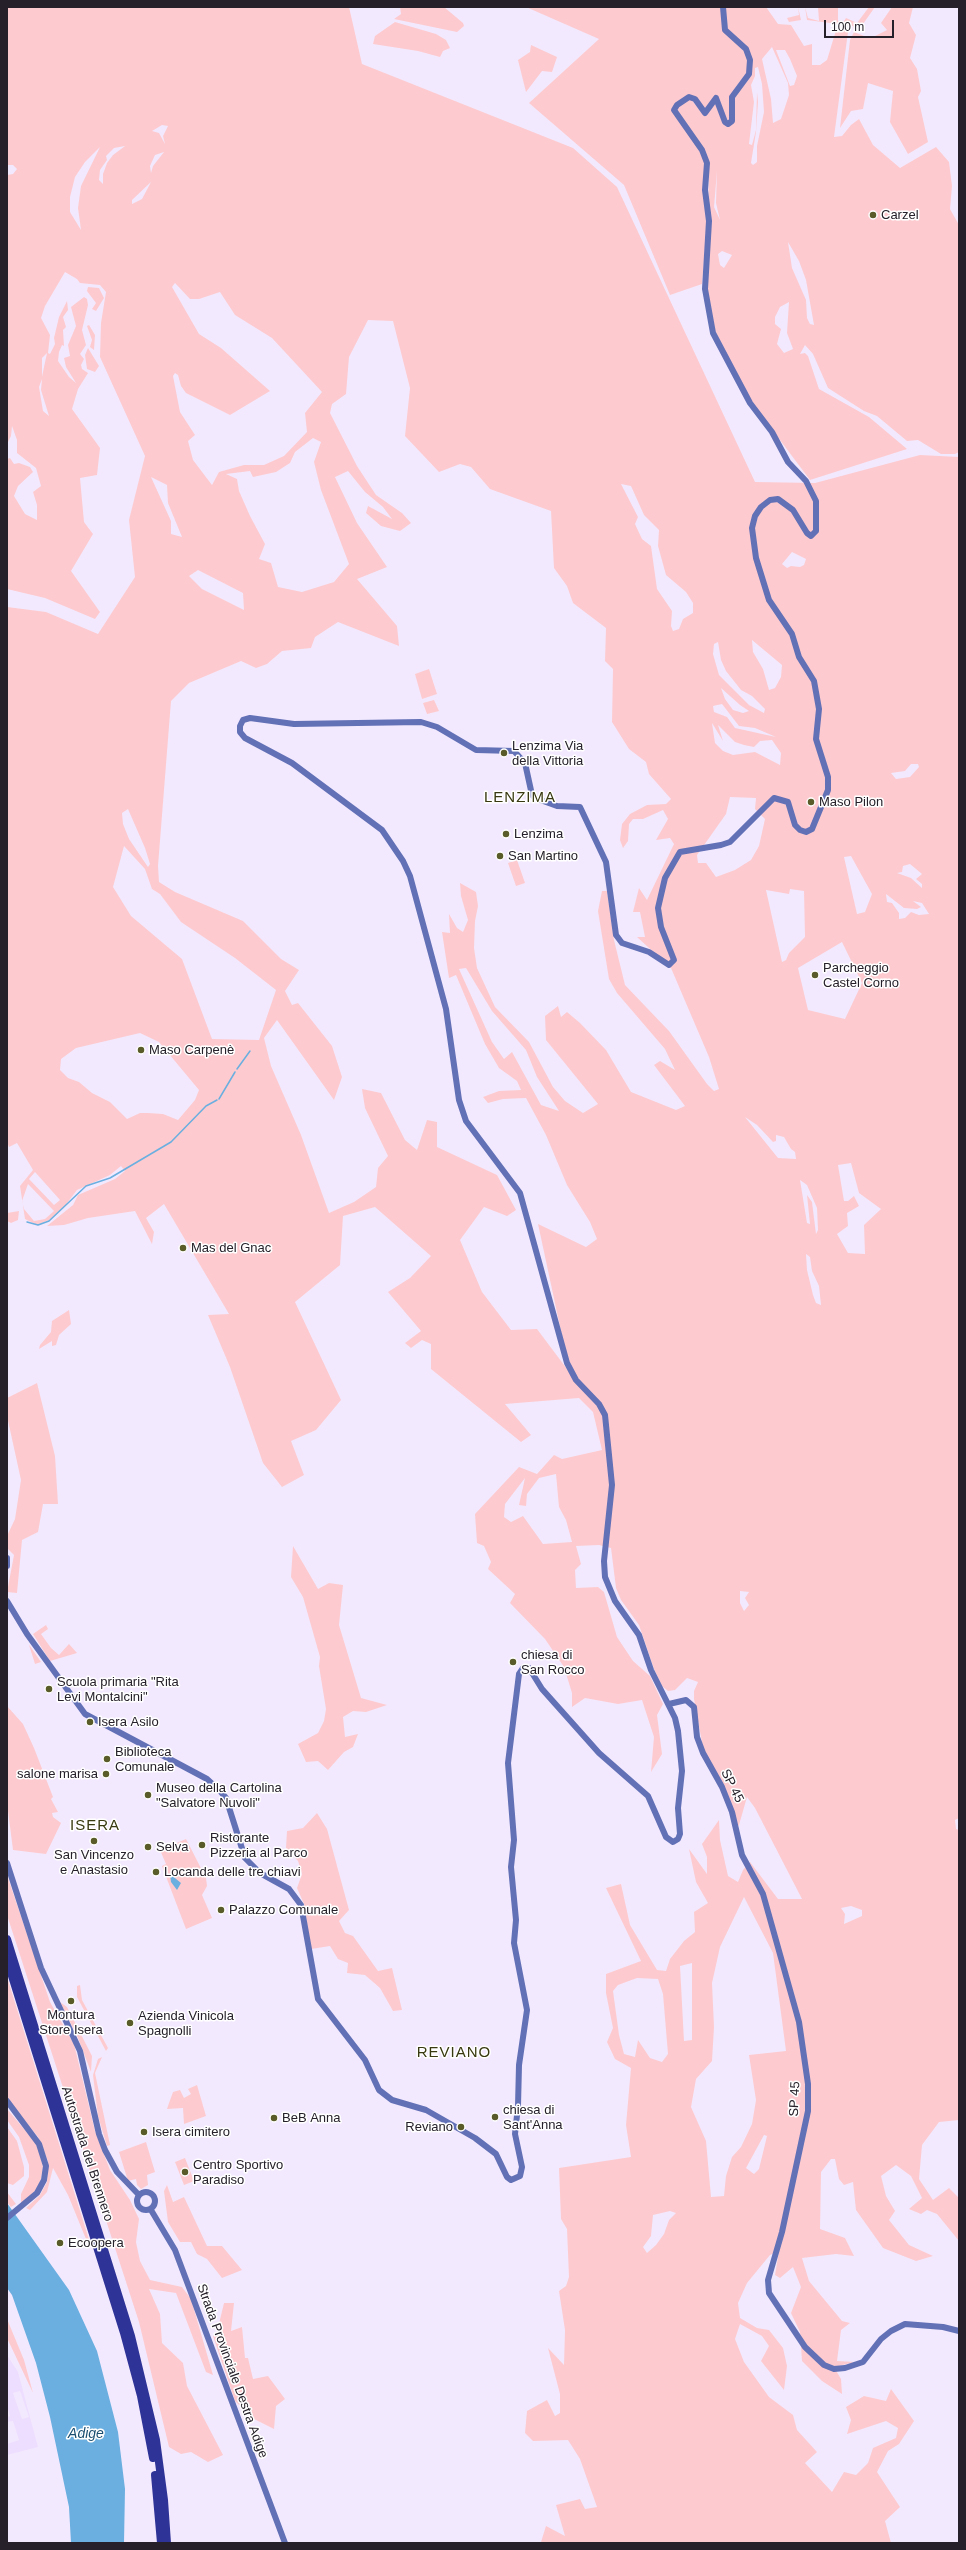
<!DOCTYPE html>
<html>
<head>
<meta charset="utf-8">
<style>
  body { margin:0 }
  #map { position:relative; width:966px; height:2550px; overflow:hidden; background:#f3e9fe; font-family:Arial,sans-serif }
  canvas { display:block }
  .frame { position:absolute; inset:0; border:8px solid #252029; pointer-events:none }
  .scale { position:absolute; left:824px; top:20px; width:70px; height:18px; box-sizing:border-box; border:2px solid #252029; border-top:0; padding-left:5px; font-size:12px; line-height:14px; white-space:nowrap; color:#252029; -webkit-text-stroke:3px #fff; paint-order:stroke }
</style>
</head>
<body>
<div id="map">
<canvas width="966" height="2550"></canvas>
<div class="frame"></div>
<div class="scale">100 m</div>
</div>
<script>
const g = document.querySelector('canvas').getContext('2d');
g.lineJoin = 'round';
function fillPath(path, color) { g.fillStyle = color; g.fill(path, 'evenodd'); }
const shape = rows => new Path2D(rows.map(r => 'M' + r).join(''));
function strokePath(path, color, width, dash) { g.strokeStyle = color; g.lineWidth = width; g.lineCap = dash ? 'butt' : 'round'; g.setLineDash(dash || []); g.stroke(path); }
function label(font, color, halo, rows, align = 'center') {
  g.font = font + ' Arial,sans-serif'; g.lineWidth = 3; g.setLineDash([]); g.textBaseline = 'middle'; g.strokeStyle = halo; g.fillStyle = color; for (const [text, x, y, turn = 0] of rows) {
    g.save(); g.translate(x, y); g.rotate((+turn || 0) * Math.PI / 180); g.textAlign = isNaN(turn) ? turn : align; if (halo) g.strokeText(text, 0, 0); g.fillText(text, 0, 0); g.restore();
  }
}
fillPath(shape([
  [7,2355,18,2372,38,2447,7,2455,7,2444,19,2440,13,2421,7,2422,7,2417,10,2416,7,2406],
  [20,2391,29,2417,22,2419,13,2393]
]), '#eddeff');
fillPath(shape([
  [7,7,349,7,362,64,573,148,617,187,755,482,815,483,920,455,959,457,959,1818,955,1820,956,1829,959,1830,959,2120,939,2122,922,2145,919,2179,933,2200,949,2188,959,2198,959,2241,937,2214,927,2210,921,2214,909,2209,922,2198,911,2176,896,2165,881,2176,886,2196,895,2211,889,2220,909,2245,933,2256,916,2261,883,2248,856,2210,853,2182,844,2185,839,2179,835,2159,831,2159,821,2172,820,2229,845,2238,854,2256,836,2254,802,2258,809,2281,842,2321,850,2323,841,2330,837,2361,855,2362,834,2367,841,2379,842,2394,822,2381,802,2361,800,2332,791,2313,801,2287,793,2267,780,2278,775,2275,779,2251,770,2255,747,2283,738,2303,740,2318,757,2328,769,2330,783,2348,787,2366,784,2390,761,2361,769,2346,762,2336,740,2324,735,2339,744,2362,769,2397,793,2415,797,2430,817,2452,805,2463,832,2492,844,2472,856,2475,868,2463,873,2448,896,2438,898,2428,886,2421,847,2434,851,2420,846,2407,864,2396,886,2401,891,2389,914,2421,899,2444,888,2451,877,2472,900,2507,885,2521,891,2543,541,2542,546,2526,565,2536,556,2505,580,2499,585,2509,597,2507,580,2459,568,2440,533,2441,525,2433,527,2411,547,2400,555,2416,560,2413,560,2394,548,2348,564,2365,565,2330,559,2291,566,2286,569,2277,567,2229,561,2219,559,2168,631,2157,626,2125,631,2068,615,2059,607,2042,613,2028,606,1993,606,1974,641,1961,606,1888,621,1884,630,1925,657,1970,666,1971,670,1959,684,1941,695,1932,694,1912,708,1903,696,1882,689,1849,707,1874,707,1857,702,1844,719,1820,720,1840,728,1876,738,1882,743,1870,750,1862,778,1899,802,1899,755,1808,747,1797,739,1825,736,1828,703,1748,694,1699,694,1691,698,1682,687,1678,675,1690,668,1691,662,1686,654,1669,639,1625,621,1600,616,1588,611,1548,599,1545,576,1546,581,1564,575,1570,576,1588,598,1587,604,1592,617,1637,633,1661,650,1676,663,1704,657,1715,662,1754,651,1772,654,1737,642,1700,618,1704,585,1698,572,1707,572,1693,564,1667,545,1639,510,1603,515,1594,488,1569,491,1562,484,1546,477,1543,475,1514,519,1467,537,1474,554,1455,562,1459,602,1450,593,1412,579,1398,505,1404,531,1435,521,1442,431,1369,431,1344,422,1340,411,1348,405,1343,421,1331,388,1292,410,1278,431,1256,375,1207,343,1216,340,1265,295,1302,341,1400,316,1430,291,1441,304,1475,282,1487,263,1463,230,1367,208,1315,229,1314,164,1204,146,1218,154,1232,152,1244,135,1211,88,1218,64,1225,47,1226,73,1205,78,1195,115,1179,125,1171,121,1166,110,1175,77,1190,64,1207,49,1220,37,1225,25,1219,20,1186,33,1170,17,1143,9,1147,7,1142,7,607,46,612,98,634,135,577,129,520,145,456,100,357,101,323,106,292,100,285,80,283,77,279,65,272,45,306,41,318,50,335,48,353,50,354,55,344,54,338,59,317,67,301,68,310,63,317,66,327,63,330,64,346,62,345,59,352,58,361,69,377,76,383,66,367,64,358,70,356,68,345,76,326,71,307,84,297,87,299,88,305,82,330,86,345,80,354,84,359,81,365,82,369,88,373,78,389,72,409,100,448,97,475,80,478,84,522,93,534,71,571,100,612,95,619,45,598,7,589,7,459,10,458,14,464,19,463,30,467,33,472,18,486,14,496,25,514,37,520,37,505,33,492,41,486,36,468,17,453,17,440,12,426,11,436,7,444,7,175,13,174,17,169,13,165,7,165],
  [162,125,168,126,163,136,165,144,159,133,152,131],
  [125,146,113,155,107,163,103,174,103,184,99,180,100,170,107,160,106,156,114,148],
  [100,147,81,186,78,208,81,230,70,212,70,197,75,177,85,162],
  [164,152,153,166,151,173,150,166,155,155],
  [151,182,142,199,132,204,132,200],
  [175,283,190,299,199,299,220,292,235,315,272,338,322,392,305,413,307,432,284,456,264,465,244,465,219,472,212,485,193,460,188,441,195,435,180,412,173,376,175,373,178,375,181,386,186,393,230,415,270,391,221,348,199,334,172,287],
  [368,320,393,321,410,388,405,436,439,472,460,464,471,467,490,489,551,511,554,568,567,586,573,603,606,628,605,661,613,669,612,722,629,749,646,762,649,774,671,799,666,804,647,805,630,814,622,824,620,840,623,848,628,841,629,824,633,819,643,819,663,810,668,819,656,840,670,838,674,844,647,900,639,888,633,912,640,912,645,937,637,937,671,968,709,1057,719,1089,714,1091,707,1084,669,1031,625,985,614,940,607,891,602,891,598,911,609,979,617,993,665,1049,675,1070,660,1061,654,1065,685,1106,676,1110,631,1092,606,1050,580,1023,567,1012,561,1017,558,1006,545,1016,546,1040,598,1104,583,1113,565,1101,553,1087,529,1042,495,1007,477,968,474,948,475,921,478,906,476,892,460,883,461,896,468,920,463,932,457,928,449,914,450,933,442,932,449,978,456,975,485,1044,499,1068,517,1081,521,1090,499,1091,483,1097,488,1103,503,1099,526,1098,546,1135,567,1185,590,1222,597,1239,586,1247,538,1224,570,1373,537,1329,511,1330,482,1292,460,1240,484,1207,507,1216,516,1210,497,1175,437,1147,437,1122,427,1120,417,1150,405,1140,381,1093,362,1089,365,1108,388,1156,378,1168,376,1187,354,1202,329,1213,301,1135,271,1066,264,1038,277,1020,334,1100,342,1077,332,1046,298,1003,292,1005,285,991,299,970,281,959,243,921,175,892,159,882,158,866,171,701,189,683,241,661,256,668,267,664,282,651,311,648,315,637,338,622,399,646,397,626,357,579,387,567,357,523,335,477,348,471,365,492,383,507,392,519,368,506,366,513,381,526,400,531,411,523,402,513,376,495,357,466,330,413,332,404,346,394,349,357],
  [47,353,44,367,42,377,42,358],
  [42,379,41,390,49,416,43,411,39,387],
  [313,438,321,442,314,462,321,490,349,564,334,582,302,592,278,587,271,563,259,559,265,544,250,516,239,491,237,479,226,474,250,471,253,477,276,472,290,463,295,452],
  [151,477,167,485,168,503,182,537,171,534,171,521],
  [621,484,631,486,644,515,659,530,658,546,666,575,686,592,693,603,693,613,683,619,679,629,673,631,671,626,672,611,657,589,651,546,642,539,635,524,638,517],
  [792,552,806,559,804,565,800,567,791,566,787,568,782,564],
  [198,570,243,593,244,610,202,589,189,576],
  [752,640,782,665,781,677,775,688,769,690,763,669,753,652],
  [718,642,721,660,726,671,741,690,752,696,765,709,764,713,749,705,719,675,713,654,714,644],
  [721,688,740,705,749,711,743,713,733,710,725,699],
  [722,704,739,726,755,728,776,737,735,728,727,717,714,712,713,706],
  [712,723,723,741,718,725,735,742,744,745,754,747,760,741,772,740,781,753,780,765,755,752,733,755,723,751,715,743],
  [911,764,918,764,919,767,910,777,896,779,891,773,905,771],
  [730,797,756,798,755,809,765,819,759,846,751,860,735,870,716,877,706,863,698,863,697,855,726,814],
  [128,809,145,848,150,864,148,867,129,839,123,824,122,813],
  [124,846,145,869,152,889,160,894,181,922,235,958,276,990,259,1040,212,1039,182,959,131,916,113,887],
  [851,856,872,894,865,912,857,914,844,857],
  [910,864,922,874,916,879,922,884,922,888,911,878,897,873,902,872,903,866],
  [790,889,804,891,805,937,789,953,786,960,782,962,766,890,789,894],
  [886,894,904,908,917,909,921,907,913,901,922,903,929,914,919,915,911,912,905,918,899,919,899,913,892,903,887,902],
  [842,942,862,983,845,1019,808,1010,798,968],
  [466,968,492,1011,526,1050,537,1077,559,1111,541,1105,512,1052,504,1059,492,1042,459,969],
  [140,1033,159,1042,199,1090,195,1100,178,1120,163,1114,148,1113,140,1113,127,1119,110,1102,92,1093,79,1082,68,1078,60,1070,61,1059,76,1048],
  [745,1117,757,1125,773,1142,776,1141,776,1135,784,1137,791,1149,795,1152,796,1159,778,1158],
  [851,1163,859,1193,881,1209,864,1225,865,1254,848,1253,837,1234,848,1226,847,1213,859,1206,854,1196,848,1201,844,1201,838,1165],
  [35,1172,60,1200,54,1205,29,1179],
  [800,1180,807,1185,817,1208,818,1230,816,1234,812,1202,807,1195,810,1224,807,1223],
  [28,1184,54,1211,45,1219,34,1221,24,1209,22,1201],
  [806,1254,810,1257,812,1271,819,1286,821,1305,816,1303,813,1295,807,1270],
  [556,1474,559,1507,566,1520,572,1542,543,1544,523,1516,511,1522,504,1517,505,1504,525,1478,519,1505,526,1506,527,1494,539,1478],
  [740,1591,749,1592,745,1598,749,1605,744,1611,740,1603],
  [744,1897,773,1953,786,2051,749,2055,756,2100,752,2124,741,2147,732,2157,726,2176,724,2196,711,2197,706,2141,691,2107,696,2079,712,2061,714,2027,712,1983,720,1947],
  [851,1906,862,1910,862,1916,844,1924,845,1914,841,1908],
  [692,1963,692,2040,684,2041,680,1966],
  [637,1978,658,1979,663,1994,668,2054,662,2062,650,2058,638,2040,635,2057,624,2054,619,2035,613,1991,618,1985],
  [764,2135,767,2136,759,2169,754,2174,746,2168],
  [670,2211,676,2213,669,2220,664,2234,656,2245,647,2253,643,2247,651,2236,653,2215],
  [400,7,444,7,463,23,464,26,457,32,394,19,401,14],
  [526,7,721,7,723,29,747,53,749,70,735,88,730,119,728,121,715,96,705,110,695,96,674,105,704,159,708,211,702,284,670,295,624,185,529,103,599,39],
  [724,7,766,7,778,24,791,25,804,46,812,44,812,65,820,65,827,60,837,27,848,32,834,137,842,136,851,125,859,119,873,145,900,168,936,147,949,162,952,186,950,209,959,225,959,452,955,454,941,454,918,440,907,441,877,416,864,411,828,388,813,354,805,345,800,354,805,353,808,356,819,389,869,417,907,449,810,480,753,404,715,332,707,290,709,162,677,111,679,104,691,99,702,113,715,99,728,126,734,98,748,79,751,59,727,31],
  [772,47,788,83,789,95,781,119,773,123,771,99,762,59],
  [776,50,785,50,790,59,797,76,794,85,790,86],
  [758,67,762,84,764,112,757,146,757,162,753,165,751,163,756,132,758,102,757,92,756,130,752,145,749,144,754,102,751,85,755,76,755,68],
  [717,171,716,203,720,220,714,207],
  [788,242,799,261,806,280,814,325,810,324,807,318,806,300,792,268],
  [722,251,732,255,724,268,720,265,718,254],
  [789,302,787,333,793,349,784,353,777,344,781,329,775,324,775,317,780,307],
  [798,7,801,20,789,22,787,18,799,15],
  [805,7,808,18,819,21,818,7,838,7,838,21,843,23,846,18,857,23,869,7,875,7,863,24,854,30,853,26,807,20],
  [892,7,913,7,909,23,916,35,910,58,917,69,921,91,918,97,928,142,908,154,890,122,893,91,868,83,863,109,851,111,840,128,850,40,854,32,864,36,875,36,887,30,881,23],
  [395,22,436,34,446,40,450,48,443,51,440,57,418,51,373,44,375,36],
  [531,45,557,57,552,72,542,71,526,92,518,60,530,52],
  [88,287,99,288,104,298,96,311,92,309,96,303,87,291],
  [89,325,95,335,94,350,90,347,92,340,87,326],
  [88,348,99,366,95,372,87,369,85,355],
  [429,669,437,694,422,699,415,674],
  [434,700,439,711,427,714,423,703],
  [517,860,525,883,516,886,508,863],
  [19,1211,18,1220,11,1223,7,1221,7,1213],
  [69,1310,71,1324,59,1335,56,1345,52,1346,52,1341,39,1349,40,1345,51,1332,52,1321],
  [37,1383,55,1456,58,1504,43,1504,38,1532,22,1540,17,1593,7,1592,14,1555,7,1548,7,1536,15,1519,21,1480,7,1416,7,1398],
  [293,1546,318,1589,329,1583,343,1585,339,1625,361,1698,387,1705,366,1712,353,1711,343,1717,345,1737,358,1734,353,1747,344,1752,328,1770,318,1761,306,1762,298,1744,318,1733,324,1721,326,1709,319,1666,320,1657,303,1597,291,1577],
  [46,1625,48,1629,41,1634,51,1648,59,1655,69,1644,77,1653,50,1661,33,1634],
  [29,1645,30,1646,41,1662,35,1664],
  [7,1706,23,1724,34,1748,53,1797,51,1799,58,1812,52,1813,53,1817,61,1823,46,1854,13,1850,7,1803],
  [317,1813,327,1829,349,1910,339,1921,345,1933,353,1936,378,1971,392,1968,402,2010,393,2011,380,1988,365,1975,347,1973,348,1963,338,1959,330,1946,311,1949,304,1904,297,1888,302,1874,298,1861,286,1848,287,1831,303,1828],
  [186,1839,206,1878,207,1886,202,1895,212,1918,186,1929,162,1866,166,1864,160,1850],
  [7,1875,50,2002,74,2044,95,2131,110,2170,130,2200,139,2219,136,2242,140,2261,150,2280,182,2287,191,2299,213,2375,206,2372,176,2293,149,2289,160,2314,162,2343,183,2363,187,2386,223,2455,208,2462,191,2452,181,2454,169,2447,139,2322,7,1915],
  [7,1977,91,2246,88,2244,68,2195,53,2168,47,2192,30,2210,26,2208,40,2195,47,2182,48,2161,38,2137,7,2099],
  [80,1985,82,2000,108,2048,106,2051,77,1997,77,1986],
  [60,2002,67,2007,92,2056,91,2072,78,2038],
  [102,2057,95,2073,110,2145,107,2146,98,2116,93,2075,98,2059],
  [197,2085,206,2116,184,2124,183,2108,167,2109,169,2103,173,2092,180,2090,184,2098,191,2094,188,2089],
  [7,2109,37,2144,43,2167,41,2179,36,2190,21,2204,21,2194,29,2177,29,2165,19,2137,7,2120],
  [7,2127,17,2141,24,2167,24,2176,13,2185,7,2183],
  [146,2142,155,2172,147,2175,148,2185,141,2189,137,2185,136,2179,128,2181,119,2152],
  [185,2158,194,2181,184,2185,175,2162],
  [167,2185,173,2202,184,2197,207,2246,222,2246,242,2270,222,2278,207,2259,197,2254,191,2242,180,2242,168,2222,164,2191],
  [7,2192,16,2204,11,2207,7,2202],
  [224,2303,234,2303,231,2331,242,2327,245,2358,248,2358,253,2379,268,2376,285,2399,276,2406,274,2429,254,2419,235,2401,213,2336,217,2332],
  [7,2319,24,2360,33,2393,7,2338]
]), '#fdcbcf');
fillPath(shape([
  [170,1874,181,1883,177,1890,171,1882],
  [7,2203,69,2290,97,2351,118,2432,125,2489,124,2543,71,2543,69,2507,50,2417,36,2363,12,2295,7,2288]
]), '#6aafe0');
strokePath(shape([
  [237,1069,250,1051],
  [219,1099,235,1072],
  [27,1222,38,1225,49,1221,86,1186,110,1178,171,1142,206,1106,217,1100]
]), '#6aafe0', 1.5);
strokePath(shape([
  [7,1558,7,1566],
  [7,1601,27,1634,85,1714,207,1779,221,1792,226,1798,245,1858,260,1873,289,1889,301,1905,318,1999,365,2060,379,2090,392,2100,426,2110,475,2138,496,2154,507,2177,511,2180,520,2176,522,2167,515,2134,518,2106,519,2065,527,2010,514,1943,516,1920,511,1867,514,1840,508,1763,519,1674,523,1668,529,1668,542,1689,599,1753,648,1796,666,1837,673,1842,678,1839,680,1834,678,1808,682,1771,678,1731,675,1718,651,1670,639,1635,615,1601,605,1577,604,1561,612,1485,605,1415,599,1404,576,1380,567,1363,520,1193,466,1121,459,1100,446,1009,410,876,403,861,382,830,292,763,245,738,240,732,240,726,243,720,250,718,294,724,421,722,437,727,476,750,514,751,525,763,532,795,535,798,557,806,580,807,606,862,616,935,622,943,649,952,669,965,674,960,661,927,658,908,665,878,680,852,721,845,730,842,774,798,788,802,795,825,800,830,806,832,812,829,828,790,828,777,816,739,819,709,814,681,799,657,792,634,769,600,756,558,752,528,755,516,761,507,770,500,778,499,793,510,807,533,811,536,816,531,816,501,806,481,788,462,772,432,750,403,713,333,705,289,709,221,705,190,707,163,702,150,674,110,677,105,689,97,695,99,705,113,716,98,725,122,728,124,732,121,732,97,749,74,750,60,746,49,725,30,723,7],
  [669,1704,686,1700,694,1707,697,1737,703,1753,722,1787,732,1812,742,1855,763,1894,799,2022,808,2084,808,2111,782,2232,768,2280,769,2293,805,2347,824,2365,834,2369,845,2368,863,2362,881,2339,891,2331,905,2324,943,2327,959,2331],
  [7,1863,41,1968,80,2051,99,2134,105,2150,117,2172,139,2195],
  [7,2101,39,2144,46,2166,44,2180,37,2193,7,2218],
  '137 2201a9 9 0 1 1 18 0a9 9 0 1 1-18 0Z',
  [151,2210,175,2250,285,2543]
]), '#6270b6', 6);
strokePath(shape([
  [7,1939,131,2336,156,2440,164,2500,167,2543],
  [7,1960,124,2333,141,2396,153,2458],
  [155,2475,161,2543]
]), '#2e3397', 8);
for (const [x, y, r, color] of [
  [873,215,4,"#595b28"],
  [504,753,4,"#595b28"],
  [811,802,4,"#595b28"],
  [506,834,4,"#595b28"],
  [500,856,4,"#595b28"],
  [815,975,4,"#595b28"],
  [141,1050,4,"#595b28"],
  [183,1248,4,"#595b28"],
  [513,1662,4,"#595b28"],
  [49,1689,4,"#595b28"],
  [90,1722,4,"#595b28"],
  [107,1759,4,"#595b28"],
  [106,1774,4,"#595b28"],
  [148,1795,4,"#595b28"],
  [94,1841,4,"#595b28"],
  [202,1845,4,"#595b28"],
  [148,1847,4,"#595b28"],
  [156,1872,4,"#595b28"],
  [221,1910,4,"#595b28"],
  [71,2001,4,"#595b28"],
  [130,2023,4,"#595b28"],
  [495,2117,4,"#595b28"],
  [274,2118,4,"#595b28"],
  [461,2127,4,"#595b28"],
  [144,2132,4,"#595b28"],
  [185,2172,4,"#595b28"],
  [60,2243,4,"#595b28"]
]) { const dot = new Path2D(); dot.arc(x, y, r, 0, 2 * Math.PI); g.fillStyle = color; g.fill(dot); strokePath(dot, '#fff', 1.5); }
label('13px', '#252029', '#fff', [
  ["Carzel",881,215],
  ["Lenzima Via",512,746],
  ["della Vittoria",512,761],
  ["Maso Pilon",819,802],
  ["Lenzima",514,834],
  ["San Martino",508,856],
  ["Parcheggio",823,968],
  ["Castel Corno",823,983],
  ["Maso Carpenè",149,1050],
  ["Mas del Gnac",191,1248],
  ["chiesa di",521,1655],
  ["San Rocco",521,1670],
  ["Scuola primaria \"Rita",57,1682],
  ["Levi Montalcini\"",57,1697],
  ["Isera Asilo",98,1722],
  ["Biblioteca",115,1752],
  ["Comunale",115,1767],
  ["salone marisa",98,1774,"right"],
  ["Museo della Cartolina",156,1788],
  ["\"Salvatore Nuvoli\"",156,1803],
  ["Ristorante",210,1838],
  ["Pizzeria al Parco",210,1853],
  ["Selva",156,1847],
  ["San Vincenzo",94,1855,"center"],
  ["e Anastasio",94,1870,"center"],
  ["Locanda delle tre chiavi",164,1872],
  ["Palazzo Comunale",229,1910],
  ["Montura",71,2015,"center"],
  ["Store Isera",71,2030,"center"],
  ["Azienda Vinicola",138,2016],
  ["Spagnolli",138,2031],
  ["chiesa di",503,2110],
  ["Sant'Anna",503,2125],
  ["BeB Anna",282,2118],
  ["Reviano",453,2127,"right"],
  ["Isera cimitero",152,2132],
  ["Centro Sportivo",193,2165],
  ["Paradiso",193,2180],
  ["Ecoopera",68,2243]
], 'left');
label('13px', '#252029', '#fff', [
  ["SP 45",732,1786,64],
  ["SP 45",795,2099,-87],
  ["Autostrada del Brennero",87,2154,72],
  ["Strada Provinciale Destra Adige",232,2371,70]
]);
label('italic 14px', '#1b4f71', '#fff', [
  ["Adige",86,2434]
]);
g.letterSpacing = '1px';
label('15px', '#383910', '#fff', [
  ["LENZIMA",520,798],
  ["ISERA",95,1826],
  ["REVIANO",454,2053]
]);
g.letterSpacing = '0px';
</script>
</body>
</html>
